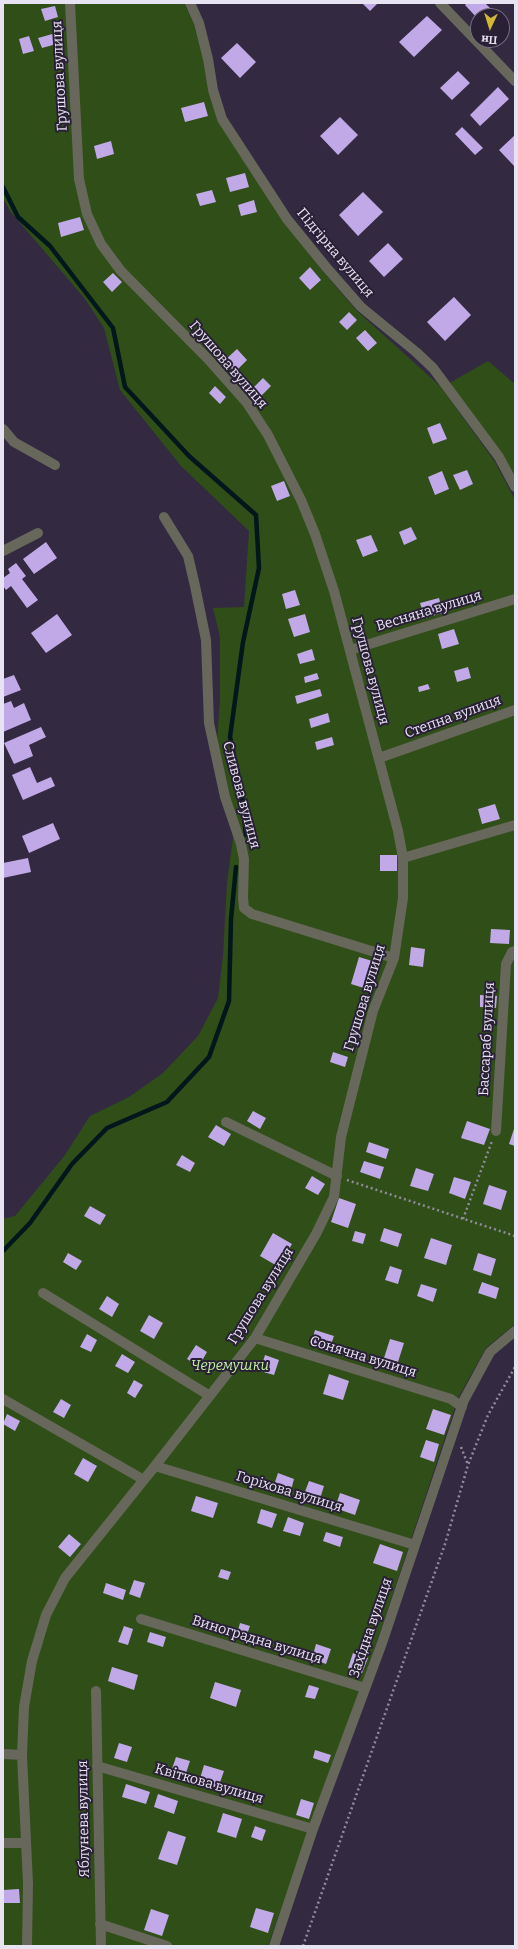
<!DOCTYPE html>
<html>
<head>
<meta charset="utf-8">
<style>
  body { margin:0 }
  #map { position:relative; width:518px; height:1949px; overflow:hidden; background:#332a41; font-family:Bitter,serif }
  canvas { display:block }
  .frame { position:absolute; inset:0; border:4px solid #e8e3f2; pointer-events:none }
  .north { position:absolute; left:470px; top:8px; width:40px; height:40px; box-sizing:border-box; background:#292036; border:1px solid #756e81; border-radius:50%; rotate:184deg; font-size:11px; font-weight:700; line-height:16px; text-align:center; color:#e8e3f2 }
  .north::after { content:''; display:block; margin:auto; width:14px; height:18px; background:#d2b735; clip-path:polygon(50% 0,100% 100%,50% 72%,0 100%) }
</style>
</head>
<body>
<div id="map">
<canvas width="518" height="1949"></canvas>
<div class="frame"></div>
<div class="north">Пн</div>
</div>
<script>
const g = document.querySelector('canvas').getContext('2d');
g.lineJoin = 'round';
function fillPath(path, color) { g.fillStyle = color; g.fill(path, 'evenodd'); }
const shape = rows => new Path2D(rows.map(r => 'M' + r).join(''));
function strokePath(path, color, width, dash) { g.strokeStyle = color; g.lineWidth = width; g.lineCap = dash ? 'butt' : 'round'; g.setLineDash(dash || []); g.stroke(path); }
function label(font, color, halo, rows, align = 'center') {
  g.font = font + ' Bitter,serif'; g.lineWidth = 4; g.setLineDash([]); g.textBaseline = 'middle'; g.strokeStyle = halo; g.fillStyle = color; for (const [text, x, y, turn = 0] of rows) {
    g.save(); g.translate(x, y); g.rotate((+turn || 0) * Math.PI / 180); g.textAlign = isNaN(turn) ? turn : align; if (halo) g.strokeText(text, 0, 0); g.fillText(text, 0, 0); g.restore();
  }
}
fillPath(shape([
  [3,3,184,3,194,24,203,57,208,90,217,120,283,221,320,268,357,311,440,386,495,462,515,500,515,1324,486,1348,458,1398,380,1633,268,1946,3,1946,3,1219,15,1216,65,1155,90,1116,129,1097,163,1073,198,1036,218,998,223,956,227,883,233,838,217,743,220,699,220,637,213,608,244,607,249,531,181,466,120,390,104,328,85,299,10,211,3,198],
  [488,361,515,384,515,487,446,385]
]), '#304e18');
strokePath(shape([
  [3,187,18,217,50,246,113,328,125,387,189,456,256,515,259,568,243,642,230,737,241,788,246,835],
  [3,1251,30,1223,72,1164,107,1128,167,1102,209,1057,229,1001,231,919,236,867]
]), '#00171c', 4.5);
fillPath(shape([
  [362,3,378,3,370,11],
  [467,3,485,3,494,12,490,16,478,16,478,19,465,5],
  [55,6,58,17,45,21,41,9],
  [427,16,442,30,414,57,399,42],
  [56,33,60,43,42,48,38,38],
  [29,36,34,51,23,54,19,39],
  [237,43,256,62,240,78,221,58],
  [458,71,470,83,452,100,440,88],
  [498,87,509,99,480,126,470,115],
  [204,102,208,116,185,122,181,108],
  [340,117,358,135,338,155,320,136],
  [462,127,483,148,475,155,455,134],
  [515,135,515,167,499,150],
  [111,141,114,154,97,159,94,146],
  [245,173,249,187,230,192,226,178],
  [212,190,216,202,200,206,196,194],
  [363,192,383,212,358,236,339,215],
  [254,200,257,212,241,216,238,205],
  [80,217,84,230,61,237,58,223],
  [388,243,403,259,384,277,369,261],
  [310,267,321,280,310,290,299,278],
  [113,273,122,282,112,292,103,282],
  [454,297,471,315,445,341,427,322],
  [349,312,357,320,347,330,339,322],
  [365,330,377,343,368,351,356,338],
  [237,349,247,360,235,372,224,361],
  [263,378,271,386,259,398,251,390],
  [215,386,226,397,220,404,209,393],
  [440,423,447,439,433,444,427,428],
  [467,470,473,484,460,490,453,475],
  [442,471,449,489,435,495,428,477],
  [284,481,290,496,277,501,271,486],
  [411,527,417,539,404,545,399,532],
  [371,535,378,551,363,557,356,540],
  [46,542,57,558,34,574,23,559],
  [16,563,26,576,22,579,38,600,27,608,11,586,6,590,3,586,3,578,10,573,8,569],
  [295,590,300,605,286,609,282,594],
  [439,598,443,613,425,618,420,603],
  [57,614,72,635,46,653,31,633],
  [305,614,310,632,294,637,288,619],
  [454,629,459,644,442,649,438,634],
  [312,649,315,660,300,664,297,654],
  [468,667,471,678,457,682,454,671],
  [317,673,319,679,305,683,304,677],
  [14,675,21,690,3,697,3,679],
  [428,684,430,689,419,692,418,687],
  [320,689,322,696,297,704,295,696],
  [11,701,14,708,24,703,31,720,3,732,3,704],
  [328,713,330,722,311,728,309,719],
  [41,727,46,737,29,745,33,756,14,764,4,743],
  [332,737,334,745,317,750,315,742],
  [30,767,37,783,51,777,55,786,23,800,12,775],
  [495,804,500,819,482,824,478,809],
  [53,823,60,839,29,853,22,836],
  [380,855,397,855,397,871,380,871],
  [28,858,31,872,3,878,3,863],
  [491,929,510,930,509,944,490,943],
  [411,947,425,949,423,967,409,965],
  [359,957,379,963,370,990,351,984],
  [480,995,497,996,496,1008,480,1007],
  [333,1052,348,1057,345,1067,330,1062],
  [253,1111,266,1118,260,1129,247,1121],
  [467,1121,490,1129,484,1145,461,1138],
  [216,1125,231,1134,224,1146,208,1137],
  [515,1126,515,1146,509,1144],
  [369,1142,389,1149,386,1159,366,1152],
  [182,1155,195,1163,190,1172,176,1165],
  [364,1161,384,1167,380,1179,360,1172],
  [416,1168,434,1174,428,1191,410,1186],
  [312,1176,325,1184,318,1195,305,1188],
  [454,1177,471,1182,465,1199,449,1193],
  [489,1185,507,1191,501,1210,483,1204],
  [339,1198,356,1204,348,1228,331,1222],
  [90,1206,106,1215,100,1225,84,1216],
  [384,1228,402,1234,398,1247,380,1241],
  [355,1231,366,1234,363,1244,352,1241],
  [273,1233,292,1244,279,1267,260,1256],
  [431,1238,452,1245,446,1265,424,1258],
  [68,1253,82,1261,76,1270,63,1262],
  [478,1253,496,1259,491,1276,473,1270],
  [390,1266,402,1270,398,1284,385,1280],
  [482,1282,499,1288,496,1299,478,1293],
  [421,1284,437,1289,433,1302,417,1296],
  [107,1296,119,1304,112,1317,99,1309],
  [149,1315,163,1323,154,1339,140,1331],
  [315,1330,334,1336,329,1350,311,1344],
  [87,1334,97,1340,91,1352,80,1347],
  [390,1339,404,1343,398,1362,384,1358],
  [196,1345,207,1352,199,1366,187,1359],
  [122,1354,135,1362,128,1373,115,1366],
  [265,1355,279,1360,274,1375,260,1371],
  [329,1374,349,1381,343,1400,323,1394],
  [134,1380,143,1385,135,1398,127,1393],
  [61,1399,71,1405,64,1418,53,1412],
  [433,1409,451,1415,444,1435,426,1429],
  [7,1414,20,1421,15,1431,3,1424],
  [426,1440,439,1444,434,1462,420,1457],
  [83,1458,97,1466,88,1482,74,1474],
  [278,1473,294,1479,290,1494,273,1488],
  [309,1481,324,1486,319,1502,303,1497],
  [340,1493,360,1500,355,1515,335,1508],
  [196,1496,218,1503,213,1518,191,1511],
  [261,1509,277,1514,272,1528,257,1523],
  [288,1517,304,1523,300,1536,283,1531],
  [326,1532,343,1537,340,1547,323,1541],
  [69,1534,81,1544,70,1557,58,1547],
  [380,1544,403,1552,397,1571,373,1563],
  [221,1569,231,1572,228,1580,218,1577],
  [134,1580,145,1583,140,1598,129,1594],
  [106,1583,126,1590,123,1600,103,1593],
  [240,1623,250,1626,246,1637,237,1634],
  [124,1626,133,1629,128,1645,118,1642],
  [150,1632,166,1637,163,1647,147,1642],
  [316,1644,331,1649,326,1664,312,1659],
  [353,1653,368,1658,362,1673,348,1668],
  [112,1667,138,1675,134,1690,108,1681],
  [215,1682,241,1690,236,1707,210,1698],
  [309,1685,319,1688,315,1699,305,1697],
  [119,1743,132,1747,127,1762,114,1758],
  [315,1750,331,1755,328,1763,313,1758],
  [176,1757,190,1761,185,1776,171,1772],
  [204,1765,224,1771,218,1788,199,1782],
  [126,1784,150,1792,146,1804,122,1797],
  [158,1794,178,1801,174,1814,154,1807],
  [301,1799,314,1803,309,1819,296,1815],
  [223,1813,242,1819,236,1838,217,1832],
  [255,1826,266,1830,262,1841,251,1837],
  [168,1831,186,1837,177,1865,158,1859],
  [19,1889,20,1903,4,1903,3,1890],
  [256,1908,274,1913,268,1933,250,1927],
  [151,1909,169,1915,162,1936,144,1930]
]), '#c1a9e8');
strokePath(shape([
  [347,1180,515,1236],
  [463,1219,492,1141],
  [461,1447,468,1465],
  [303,1946,445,1544,468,1465,488,1415,515,1367]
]), '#928b9e', 2.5, [2, 3]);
strokePath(shape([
  [190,3,199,23,208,59,213,90,222,119,287,219,326,267,361,307,416,352,433,368,499,457,515,487],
  [440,3,515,81],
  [3,429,14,442,55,465],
  [164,517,188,556,195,586,206,640,209,723,225,797,241,844,244,859,243,898,244,908,252,914,394,958],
  [3,551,38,533],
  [350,650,515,599],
  [379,758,515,710],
  [403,858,515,825],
  [226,1122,337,1176],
  [496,1131,506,964,512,952,515,951],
  [43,1293,210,1396],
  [255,1338,451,1399,462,1407],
  [3,1399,144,1480],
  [155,1466,415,1545],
  [141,1619,365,1688],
  [96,1691,101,1946],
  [3,1754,22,1755],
  [97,1766,313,1829],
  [3,1843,26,1843],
  [100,1924,167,1946],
  [27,1946,28,1884,22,1755,24,1707,32,1661,46,1615,65,1578,155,1466,255,1338,316,1234,334,1197,341,1137,373,1011,394,958,403,898,403,858,398,831,334,591,315,534,301,500,268,435,247,403,208,359,121,271,101,244,87,214,79,179,70,3],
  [274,1946,313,1829,382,1643,464,1400,490,1352,515,1331]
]), '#67675b', 10);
label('14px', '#e8e3f2', '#292036', [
  ["Грушова вулиця",60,76,-93],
  ["Підгірна вулиця",335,253,50],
  ["Грушова вулиця",228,365,49],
  ["Весняна вулиця",429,611,-17],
  ["Грушова вулиця",370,671,75],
  ["Степна вулиця",453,717,-20],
  ["Сливова вулиця",241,795,75],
  ["Грушова вулиця",365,998,-73],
  ["Бассараб вулиця",487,1039,-87],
  ["Грушова вулиця",261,1296,-58],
  ["Сонячна вулиця",363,1357,17],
  ["Горіхова вулиця",289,1492,17],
  ["Західна вулиця",371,1628,-71],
  ["Виноградна вулиця",257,1640,17],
  ["Квіткова вулиця",209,1784,16],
  ["Яблунева вулиця",84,1819,-91]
]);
label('italic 14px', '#bef09c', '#292036', [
  ["Черемушки",230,1366]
]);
</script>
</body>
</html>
